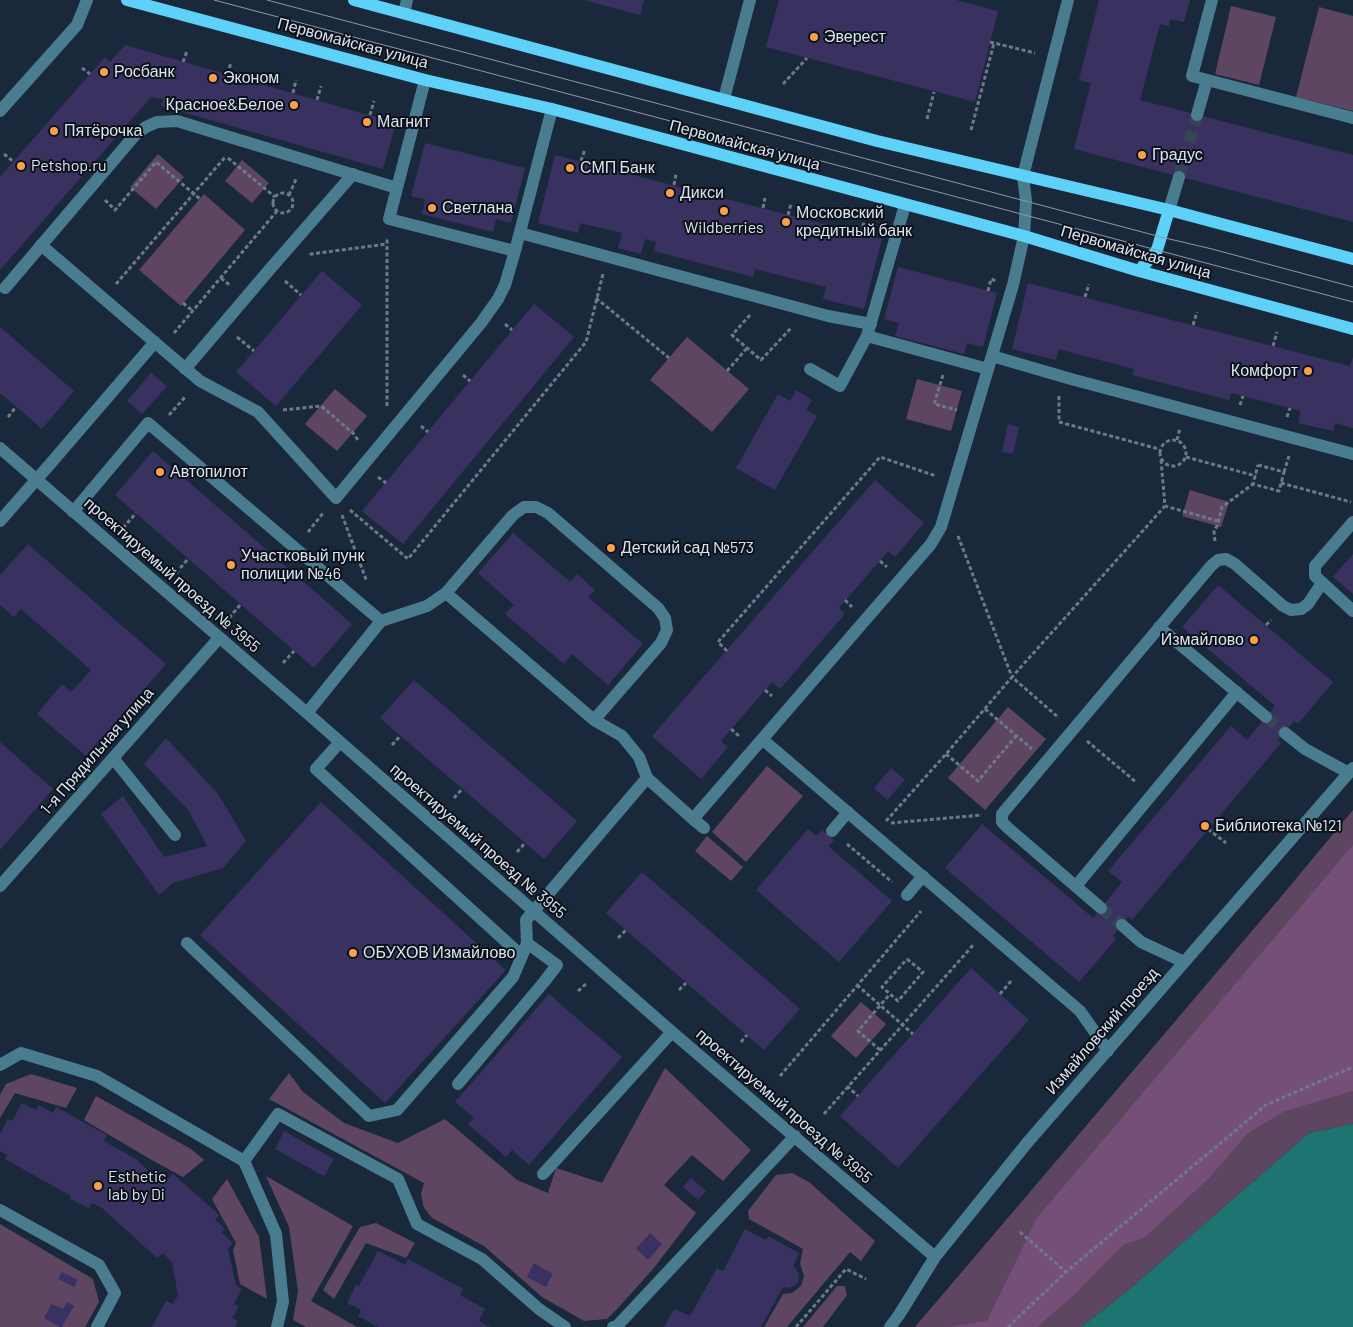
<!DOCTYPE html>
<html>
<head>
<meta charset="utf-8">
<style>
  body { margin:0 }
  canvas { display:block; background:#1a283c }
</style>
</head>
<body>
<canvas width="1353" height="1327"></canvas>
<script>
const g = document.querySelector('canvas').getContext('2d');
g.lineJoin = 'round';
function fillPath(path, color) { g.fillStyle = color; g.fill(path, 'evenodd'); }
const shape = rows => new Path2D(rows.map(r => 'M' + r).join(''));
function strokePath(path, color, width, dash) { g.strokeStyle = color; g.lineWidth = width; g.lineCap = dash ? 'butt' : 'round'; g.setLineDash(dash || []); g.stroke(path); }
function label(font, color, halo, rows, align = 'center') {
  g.font = font + ' Barlow,sans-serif'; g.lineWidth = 4; g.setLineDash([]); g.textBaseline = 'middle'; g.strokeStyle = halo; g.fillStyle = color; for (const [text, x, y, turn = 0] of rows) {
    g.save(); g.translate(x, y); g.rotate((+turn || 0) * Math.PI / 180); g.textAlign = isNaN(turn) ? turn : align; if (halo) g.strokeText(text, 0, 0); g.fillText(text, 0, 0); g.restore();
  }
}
fillPath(shape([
  [1231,6,1276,17,1259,85,1215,74],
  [1319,7,1353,16,1353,111,1296,97],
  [158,154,184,177,156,209,130,187],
  [242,160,269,183,252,203,225,181],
  [204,194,245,230,181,306,139,270],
  [687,337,749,389,712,432,650,380],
  [917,379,962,391,951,431,906,419],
  [335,389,367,416,337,451,305,424],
  [1190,490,1229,502,1221,527,1182,516],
  [1008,707,1046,739,985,810,948,778],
  [767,766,803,796,746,862,712,832],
  [1353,810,1353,1124,1309,1133,1126,1292,1081,1327,915,1327,1280,898],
  [707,836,743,867,731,881,695,851],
  [861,1002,886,1024,856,1058,831,1036],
  [665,1068,751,1150,723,1181,692,1155,664,1185,696,1213,653,1269,618,1308,607,1319,584,1321,542,1297,484,1246,432,1218,424,1208,421,1194,424,1183,269,1099,289,1073,303,1092,344,1123,398,1143,445,1119,517,1180,548,1193,556,1168,602,1183],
  [31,1074,77,1088,66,1108,15,1093,0,1118,0,1095,6,1084],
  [96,1096,191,1149,204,1160,183,1177,150,1159,84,1120],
  [792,1173,809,1182,875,1241,861,1261,850,1252,787,1327,764,1327,783,1294,792,1293,801,1286,804,1276,800,1263,803,1249,749,1219,748,1211,776,1175],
  [266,1176,353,1226,311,1301,357,1327,306,1327,293,1320,298,1291,289,1227],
  [227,1179,259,1237,267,1299,240,1284,233,1250,236,1243,212,1199],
  [376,1223,415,1243,406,1258,366,1243,334,1299,323,1290,360,1227],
  [0,1224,93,1279,99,1302,85,1327,0,1327],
  [837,1286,845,1286,847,1295,823,1327,803,1327]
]), '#5e4561');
fillPath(shape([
  [1353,845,1353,1091,1285,1111,1248,1133,1207,1180,1145,1237,1123,1245,1073,1296,1037,1327,948,1327,987,1321,1037,1218]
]), '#744f78');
fillPath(shape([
  [1353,1124,1353,1327,1081,1327,1126,1292,1309,1133]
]), '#1e7471');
fillPath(shape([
  [584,0,644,0,640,15],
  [779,0,956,0,998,11,975,102,766,47],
  [1099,0,1190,0,1184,22,1170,19,1169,26,1160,24,1140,100,1353,155,1353,222,1074,149,1091,83,1079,80],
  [125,45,396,123,383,169,161,106,163,99,151,97,0,270,0,177,105,57,110,62],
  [425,143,525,168,511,223,496,219,493,232,422,214,425,199,411,196],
  [555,155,882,239,864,309,823,299,826,287,755,269,753,277,654,251,656,242,645,239,641,254,618,248,622,233,580,223,578,233,538,223],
  [898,267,997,293,983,347,967,343,964,354,895,336,899,323,884,319],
  [322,271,362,305,276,406,236,372],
  [1028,283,1350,366,1353,357,1353,428,1335,423,1333,431,1298,423,1301,411,1231,393,1229,400,1132,375,1134,369,1058,349,1056,360,1012,349],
  [534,304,574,337,403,544,362,511],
  [0,327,74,391,42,429,0,393],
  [151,373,167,386,142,414,127,401],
  [796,390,812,400,806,410,817,416,775,490,736,468,778,394,790,401],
  [1008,424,1019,427,1013,454,1002,452],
  [153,451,352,624,314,668,115,495],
  [875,480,924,523,895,557,888,551,839,608,845,614,780,689,772,682,721,741,728,747,701,779,652,736],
  [513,533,570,582,577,574,595,590,588,597,643,644,608,685,572,654,564,664,505,614,514,605,478,573],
  [28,544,166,664,86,756,37,714,62,684,71,692,91,670,21,609,14,617,0,605,0,575],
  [1353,554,1353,594,1333,577],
  [1218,585,1333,682,1298,724,1294,721,1278,741,1281,743,1132,920,1128,917,1113,936,1116,939,1079,982,945,868,982,824,1093,918,1122,882,1108,871,1231,726,1247,740,1275,706,1182,627],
  [414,680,577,821,544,859,380,718],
  [166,738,218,794,246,841,223,868,173,883,159,895,101,814,123,796,164,857,207,846,189,811,144,764],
  [0,742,53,789,0,850],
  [891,768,905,780,887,800,874,788],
  [321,802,506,970,385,1103,200,935],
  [808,829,817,836,822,830,834,840,828,846,892,901,839,962,756,890],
  [642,872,800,1009,764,1050,606,913],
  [971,968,1029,1020,898,1168,840,1116],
  [549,994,622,1057,529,1165,512,1150,506,1157,468,1124,474,1118,455,1102],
  [22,1103,36,1110,38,1105,53,1113,56,1107,107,1135,104,1141,136,1159,152,1174,157,1169,168,1179,173,1174,219,1215,215,1220,225,1229,221,1232,233,1243,228,1249,236,1285,242,1289,234,1304,239,1306,232,1318,238,1321,235,1327,152,1327,166,1301,173,1304,178,1295,172,1262,163,1253,157,1258,102,1208,92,1203,89,1208,70,1199,71,1196,5,1159,7,1155,0,1151,0,1134,8,1119,12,1121],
  [284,1131,334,1159,324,1176,275,1149],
  [691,1178,706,1191,698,1200,683,1187],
  [745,1229,766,1240,768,1236,799,1253,793,1266,797,1270,799,1276,798,1282,794,1286,789,1288,783,1287,761,1327,664,1327,674,1309,690,1316,717,1268,723,1271],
  [650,1233,662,1244,648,1260,636,1249],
  [378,1251,405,1265,408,1259,463,1289,460,1295,485,1309,479,1321,490,1327,378,1327,358,1316,361,1310,347,1303,356,1285,359,1286],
  [534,1263,553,1274,546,1287,527,1277],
  [62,1272,78,1280,74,1287,58,1279],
  [67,1302,74,1306,62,1327,60,1327,44,1318,51,1304,63,1309]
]), '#39315f');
strokePath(shape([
  [1179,177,1197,115],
  [1266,717,1285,733],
  [1101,908,1122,925]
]), '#374457', 12, [12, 6]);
strokePath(shape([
  [990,42,1035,53],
  [183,62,187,51],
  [82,68,90,74],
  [227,74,231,63],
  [783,84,807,58],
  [293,93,296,80],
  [317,100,321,86],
  [370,115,374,101],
  [927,119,934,92],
  [971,130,994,43],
  [4,154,14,162],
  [228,158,275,197],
  [581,161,585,149],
  [674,185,676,174],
  '273 203a10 10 0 1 1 20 0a10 10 0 1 1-20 0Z',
  [289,195,297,177],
  [105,200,115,210,156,162,200,199],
  [763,208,765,198],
  [788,215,791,204],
  [861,233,864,222],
  [310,255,311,254,387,244],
  [221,278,231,286],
  [285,281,301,295],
  [116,284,226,156],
  [988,291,991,279,996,281],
  [1085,297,1089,284],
  [596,298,669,358],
  [183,303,193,311],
  [750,315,732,335,761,360,792,327],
  [505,324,512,330],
  [1193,325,1197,312],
  [174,333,277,211],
  [237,337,254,351],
  [1273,346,1277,332],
  [727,371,747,348],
  [463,375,470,381],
  [943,375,934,404,957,410],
  [1059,396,1059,422,1159,449],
  [1240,405,1243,396],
  [387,406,387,239],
  [283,410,321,406,353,433,358,440],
  [169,415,186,396],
  [8,417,16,407],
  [1287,417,1290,408],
  [421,426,428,432],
  '1160 453a13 13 0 1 1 26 0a13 13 0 1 1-26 0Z',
  [1177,440,1180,428],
  [1186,457,1256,476],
  [1161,460,1165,506,1218,521],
  [1258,465,1284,472,1279,491,1253,484,1258,465],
  [1284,472,1289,456],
  [378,477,386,483],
  [1281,483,1351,502],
  [350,510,408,559,586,342,603,274],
  [342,515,367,582],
  [123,528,136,513],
  [308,532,324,512],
  [958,536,1012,677,1165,506],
  [1215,541,1214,531,1217,526,1222,507,1253,484],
  [880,561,887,567],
  [176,573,188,559],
  [845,600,852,607],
  [229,618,241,604],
  [1266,625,1271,620],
  [727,651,718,642,880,457,936,476],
  [283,663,294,651],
  [765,690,772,696],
  [985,709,1032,749],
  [731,729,740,737],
  [1087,741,1136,782],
  [392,745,400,736],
  [946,754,978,781,1016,736],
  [454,798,462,789],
  [886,821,946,754,1012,677,1059,718],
  [891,823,982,815],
  [1208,829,1226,843],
  [847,844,892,882],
  [517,852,525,843],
  [618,938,626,930],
  [907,959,923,972,898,1001,882,987,907,959],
  [857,985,913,1034],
  [679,990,686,983],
  [578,991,586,984],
  [1000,994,1012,980],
  [741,1042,747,1035],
  [880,1050,858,1031,890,994],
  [780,1076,921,911],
  [847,1086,858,1096],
  [824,1114,974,944],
  [1020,1232,1066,1272],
  [796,1327,846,1269,866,1279],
  [1008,1327,1066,1272,1266,1105,1353,1067]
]), '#6d798a', 3, [4, 2.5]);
strokePath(shape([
  [1212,0,1192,76,1353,118],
  [404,13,407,0],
  [425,80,389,219,515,251,552,109],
  [724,99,750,0],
  [0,111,77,25,87,0],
  [1197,115,1207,80],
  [905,205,867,336,988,369,1013,285,1024,236,1026,201,1023,176,1068,0],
  [1169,210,1179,177],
  [520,233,828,316,871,324],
  [41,245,200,381,258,412,336,498,481,323,498,299,505,285,515,251],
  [5,288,135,135,146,127,157,122,177,121,397,188],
  [992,356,1071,379,1353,454],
  [185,369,270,269,353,174],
  [810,369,840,386,867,336],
  [0,448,307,713,672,1032,935,1257],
  [73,512,148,423,381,621],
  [0,521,51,463,155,342],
  [1353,522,1315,566,1315,576,1353,611],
  [1159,627,1266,717],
  [307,713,381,621,427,606,446,593,513,515,524,507,536,507,548,513,658,608,665,618,667,630,661,643,594,720,446,593],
  [594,720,622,736,639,757,647,778],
  [1285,733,1305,749,1349,773],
  [762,739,1080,1011,1108,1051],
  [340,742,316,769,522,956,527,943,526,920,647,778,693,819,931,544,941,527,988,369],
  [113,758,175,835],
  [693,819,704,828],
  [832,831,848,812],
  [0,886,219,638],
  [1076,886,1237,692],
  [907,895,923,876],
  [1101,908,1008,828,1002,822,1002,814,1211,566,1218,560,1226,559,1235,564,1283,606,1291,610,1301,609,1308,604,1322,583],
  [1122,925,1141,942,1184,962],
  [187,943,369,1116,397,1110,513,977,522,956],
  [0,1065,21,1053,97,1076,244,1161,276,1234,283,1302,277,1327],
  [458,1084,544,982,557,965,527,943],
  [244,1161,278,1114,398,1179,417,1224,482,1259,539,1309,565,1327],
  [543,1174,672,1032],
  [0,1210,99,1265,115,1293,97,1327],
  [613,1327,617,1326,795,1136],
  [890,1327,899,1315,935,1257,1027,1143,1353,768]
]), '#497c8f', 12);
strokePath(shape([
  [127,0,425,80,552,109,1024,236,1139,271,1353,329],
  [354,0,877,141,1169,210,1353,259],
  [1139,271,1157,250,1169,210]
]), '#5ed1f9', 12);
strokePath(shape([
  [214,0,1353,302],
  [267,0,1161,237,1212,249,1353,287]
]), '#8c97a7', 1);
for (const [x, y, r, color] of [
  [814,37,5,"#f8a04b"],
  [104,72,5,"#f8a04b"],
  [213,78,5,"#f8a04b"],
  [294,105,5,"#f8a04b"],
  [367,122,5,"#f8a04b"],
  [54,131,5,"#f8a04b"],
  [1142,155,5,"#f8a04b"],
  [21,166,5,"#f8a04b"],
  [570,168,5,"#f8a04b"],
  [670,193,5,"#f8a04b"],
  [432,208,5,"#f8a04b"],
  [724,211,5,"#f8a04b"],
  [786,222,5,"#f8a04b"],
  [1308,371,5,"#f8a04b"],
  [160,472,5,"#f8a04b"],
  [611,548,5,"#f8a04b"],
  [231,565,5,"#f8a04b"],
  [1254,640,5,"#f8a04b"],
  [1205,826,5,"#f8a04b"],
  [353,953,5,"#f8a04b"],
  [98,1186,5,"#f8a04b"]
]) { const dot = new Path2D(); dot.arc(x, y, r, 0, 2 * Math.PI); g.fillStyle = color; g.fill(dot); strokePath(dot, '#0b1119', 2); }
label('16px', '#dbe4f1', '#0b1119', [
  ["Эверест",824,37],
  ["Росбанк",114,72],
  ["Эконом",223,78],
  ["Красное&Белое",284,105,"right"],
  ["Магнит",377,122],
  ["Пятёрочка",64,131],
  ["Градус",1152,155],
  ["Petshop.ru",31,166],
  ["СМП Банк",580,168],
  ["Дикси",680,193],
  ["Светлана",442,208],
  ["Московский",796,213],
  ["кредитный банк",796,231],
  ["Wildberries",724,228,"center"],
  ["Комфорт",1298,371,"right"],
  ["Автопилот",170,472],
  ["Детский сад №573",621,548],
  ["Участковый пунк",241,556],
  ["полиции №46",241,574],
  ["Измайлово",1244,640,"right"],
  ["Библиотека №121",1215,826],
  ["ОБУХОВ Измайлово",363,953],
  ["Esthetic",108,1177],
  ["lab by Di",108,1195]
], 'left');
label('16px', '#dbe4f1', '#0b1119', [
  ["Первомайская улица",353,43,15],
  ["Первомайская улица",745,145,15],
  ["Первомайская улица",1136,252,16],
  ["проектируемый проезд № 3955",172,575,41],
  ["1-я Прядильная улица",97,751,-49],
  ["проектируемый проезд № 3955",478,841,41],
  ["Измайловский проезд",1102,1031,-49],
  ["проектируемый проезд № 3955",784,1106,41]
]);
</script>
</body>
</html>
